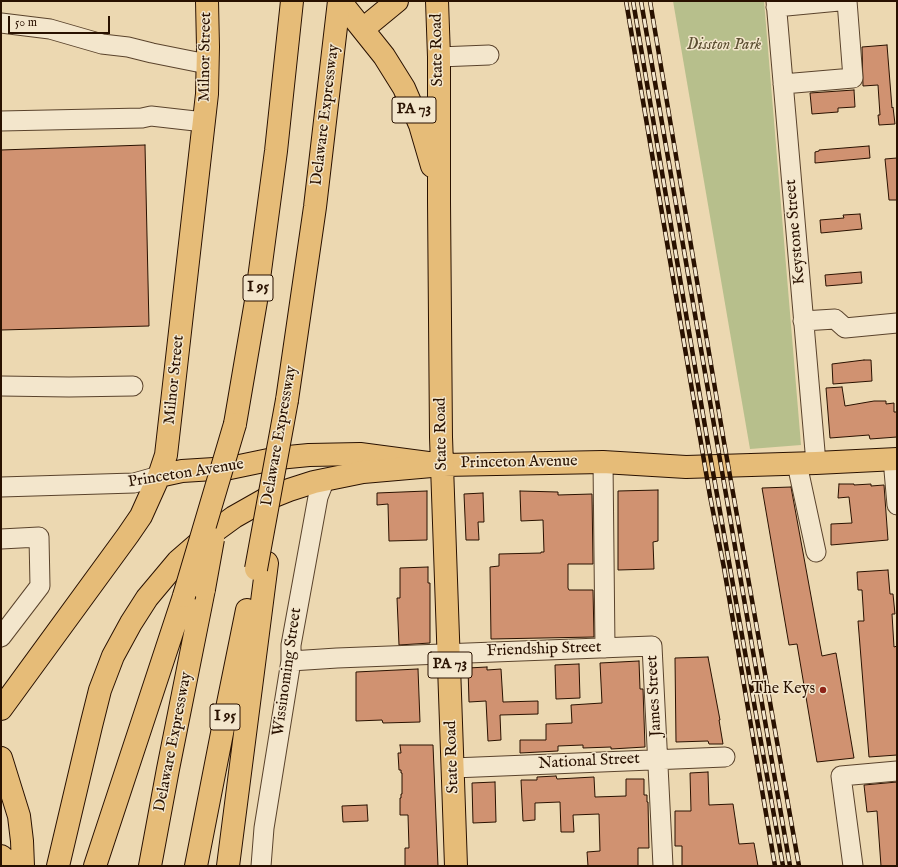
<!DOCTYPE html>
<html>
<head>
<meta charset="utf-8">
<style>
  body { margin:0 }
  #map { position:relative; width:898px; height:867px; overflow:hidden; background:#ecd8b1; font-family:"IM FELL English",serif }
  canvas { display:block }
  .frame { position:absolute; inset:0; border:2px solid #291100; pointer-events:none }
  .scale { position:absolute; left:8px; top:16px; width:102px; height:18px; box-sizing:border-box; border:2px solid #291100; border-top:0; padding-left:5px; font-size:12px; line-height:14px; white-space:nowrap; color:#291100; -webkit-text-stroke:3px #f3e6cc; paint-order:stroke }
</style>
</head>
<body>
<div id="map">
<canvas width="898" height="867"></canvas>
<div class="frame"></div>
<div class="scale">50 m</div>
</div>
<script>
const g = document.querySelector('canvas').getContext('2d');
g.lineJoin = 'round';
function fillPath(path, color) { g.fillStyle = color; g.fill(path, 'evenodd'); }
const shape = rows => new Path2D(rows.map(r => 'M' + r).join(''));
function strokePath(path, color, width, dash) { g.strokeStyle = color; g.lineWidth = width; g.lineCap = dash ? 'butt' : 'round'; g.setLineDash(dash || []); g.stroke(path); }
function label(font, color, halo, rows, align = 'center') {
  g.font = font + ' "IM FELL English",serif'; g.lineWidth = 3; g.setLineDash([]); g.textBaseline = 'middle'; g.strokeStyle = halo; g.fillStyle = color; for (const [text, x, y, turn = 0] of rows) {
    g.save(); g.translate(x, y); g.rotate((+turn || 0) * Math.PI / 180); g.textAlign = isNaN(turn) ? turn : align; if (halo) g.strokeText(text, 0, 0); g.fillText(text, 0, 0); g.restore();
  }
}
fillPath(shape([
  [673,1,764,1,801,445,750,449]
]), '#b7bf8c');
const building = shape([
  [887,45,892,108,893,107,895,124,879,125,878,115,880,115,878,85,863,86,862,47,887,45],
  [854,90,855,107,838,108,838,112,812,114,810,93,854,90],
  [145,145,149,326,1,330,1,150,145,145],
  [869,146,870,158,815,163,815,152,819,151,819,150,869,146],
  [897,158,897,200,889,200,885,159,897,158],
  [860,214,862,229,821,233,820,220,844,218,843,215,860,214],
  [861,272,862,283,826,286,825,275,861,272],
  [864,360,871,360,872,381,833,384,832,364,864,360],
  [842,387,845,406,874,401,886,401,886,404,894,403,894,412,897,412,897,437,870,439,869,435,830,438,826,388,842,387],
  [839,484,854,484,854,485,871,484,871,486,884,485,888,540,831,545,831,524,852,523,849,497,838,498,839,484],
  [791,487,822,656,836,653,854,758,817,762,797,644,789,645,762,488,791,487],
  [658,490,658,541,653,542,654,569,618,570,618,491,658,490],
  [427,491,427,540,389,541,388,504,377,505,377,493,427,491],
  [520,491,558,492,558,495,592,494,593,564,568,564,568,588,569,590,593,590,594,637,491,639,490,567,499,566,499,554,541,553,541,552,544,552,543,520,521,521,520,491],
  [483,493,484,522,478,522,479,540,466,540,464,494,483,493],
  [428,567,428,583,430,583,430,643,399,645,397,598,400,598,400,568,428,567],
  [888,570,890,594,893,594,895,614,892,614,894,647,897,646,897,755,869,757,858,621,864,621,862,590,858,590,857,572,888,570],
  [708,657,720,720,719,720,723,744,709,744,708,741,676,742,675,658,708,657],
  [639,661,640,689,643,689,645,747,611,749,611,747,583,748,583,745,558,746,558,751,520,753,520,740,546,740,546,724,572,723,571,705,602,703,600,663,639,661],
  [579,664,580,698,556,699,555,665,579,664],
  [487,667,487,670,501,669,503,702,538,701,538,714,500,715,501,740,488,741,486,701,469,702,468,668,487,667],
  [418,669,420,722,383,723,382,720,356,721,356,672,418,669],
  [400,745,433,745,438,866,405,866,405,848,409,848,408,815,400,815,400,798,401,798,401,794,402,794,402,773,401,773,401,770,399,770,398,753,401,753,400,745],
  [708,772,709,805,733,804,739,844,754,843,758,866,682,866,682,846,675,846,675,811,691,811,690,773,708,772],
  [556,776,557,779,594,777,595,797,626,796,626,779,644,779,644,795,647,795,647,802,648,802,649,848,638,848,638,866,588,866,587,852,600,851,599,814,573,815,574,832,561,832,560,802,535,803,535,820,523,821,521,780,537,780,537,777,556,776],
  [495,782,496,822,473,823,472,783,495,782],
  [897,782,897,866,881,866,877,811,867,812,864,785,897,782],
  [367,805,368,821,343,822,342,806,367,805]
]);
fillPath(building, '#d09271');
strokePath(building, '#291100', 1);
const minor = shape([
  [776,1,816,463],
  [776,7,839,1],
  [1,23,50,29,102,44,128,47,152,53,207,64],
  [439,57,489,55],
  [783,84,853,78,847,1],
  [1,121,142,118,151,116,204,122],
  [803,321,835,319,845,328,897,323],
  [1,386,69,387,133,386],
  [893,459,897,505],
  [603,462,605,648],
  [797,464,816,552],
  [1,487,134,483,159,476],
  [1,539,39,537,40,586,1,637],
  [291,661,337,658,652,646,663,866],
  [453,768,725,757],
  [261,866,264,828,291,661,291,645,318,497,325,479],
  [853,866,841,776,897,771]
]);
const major = shape([
  [340,1,384,56,404,88,420,125,432,166],
  [437,1,439,57,439,202,441,437,456,866],
  [363,29,397,1],
  [159,476,182,471,230,468,278,458,309,455,360,454,443,465,603,462,686,467,816,463,897,459],
  [1,709,128,535,141,516,159,476,166,455,207,94,208,47,207,1]
]);
const highway = shape([
  [287,400,315,207,339,1],
  [235,424,256,301,276,151,292,1],
  [1,758,19,816,22,841,23,866],
  [1,856,13,866],
  [58,866,91,726,100,690,113,656,131,623,147,598,178,561,201,541,234,517,264,500,289,490,314,482,363,472,443,465],
  [95,866,184,596],
  [150,866,168,769,204,589],
  [196,866,224,723,247,610],
  [228,866,267,563]
]);
strokePath(minor, '#5a432c', 21);
strokePath(major, '#291100', 24);
strokePath(highway, '#291100', 24);
strokePath(minor, '#f3e6cc', 19);
strokePath(major, '#e6bc78', 22);
strokePath(highway, '#e6bc78', 22);
const rail = shape([
  [626,1,710,496,724,568,775,866],
  [633,1,708,444,783,866],
  [641,1,790,866],
  [650,1,724,442,799,866]
]);
strokePath(rail, '#291100', 4.5);
strokePath(rail, '#f3e6cc', 3, [9]);
const highwayBridge = shape([
  [256,569,287,400],
  [204,589,213,539],
  [184,596,235,424]
]);
strokePath(highwayBridge, '#291100', 24, []);
strokePath(highwayBridge, '#e6bc78', 22);
for (const [x, y, r, color] of [
  [823,690,4,"#8f2418"]
]) { const dot = new Path2D(); dot.arc(x, y, r, 0, 2 * Math.PI); g.fillStyle = color; g.fill(dot); strokePath(dot, '#f3e6cc', 1.5); }
for (const [x, y, w] of [
  [414,110,44],
  [258,288,30],
  [450,665,44],
  [225,717,30]
]) { const box = new Path2D(); box.roundRect(x - w / 2, y - 13, w, 26, 3); g.fillStyle = '#f3e6cc'; g.fill(box); strokePath(box, '#291100', 1); }
label('bold 15px', '#291100', null, [
  ["PA 73",414,110],
  ["I 95",258,288],
  ["PA 73",450,665],
  ["I 95",225,717]
]);
label('italic 16px', '#5b4e31', '#f3e6cc', [
  ["Disston Park",724,46]
]);
label('16px', '#291100', '#f3e6cc', [
  ["State Road",438,50,-91],
  ["Milnor Street",206,57,-89],
  ["Delaware Expressway",326,115,-83],
  ["Keystone Street",796,232,-95],
  ["Milnor Street",175,380,-84],
  ["State Road",442,434,-91],
  ["Delaware Expressway",280,436,-80],
  ["Princeton Avenue",519,463,-1],
  ["Princeton Avenue",186,474,-9],
  ["Friendship Street",544,650,-2],
  ["Wissinoming Street",288,672,-82],
  ["James Street",655,696,-93],
  ["Delaware Expressway",174,742,-79],
  ["State Road",453,757,-92],
  ["National Street",589,762,-3]
]);
label('16px', '#291100', '#f3e6cc', [
  ["The Keys",815,690]
], 'right');
</script>
</body>
</html>
